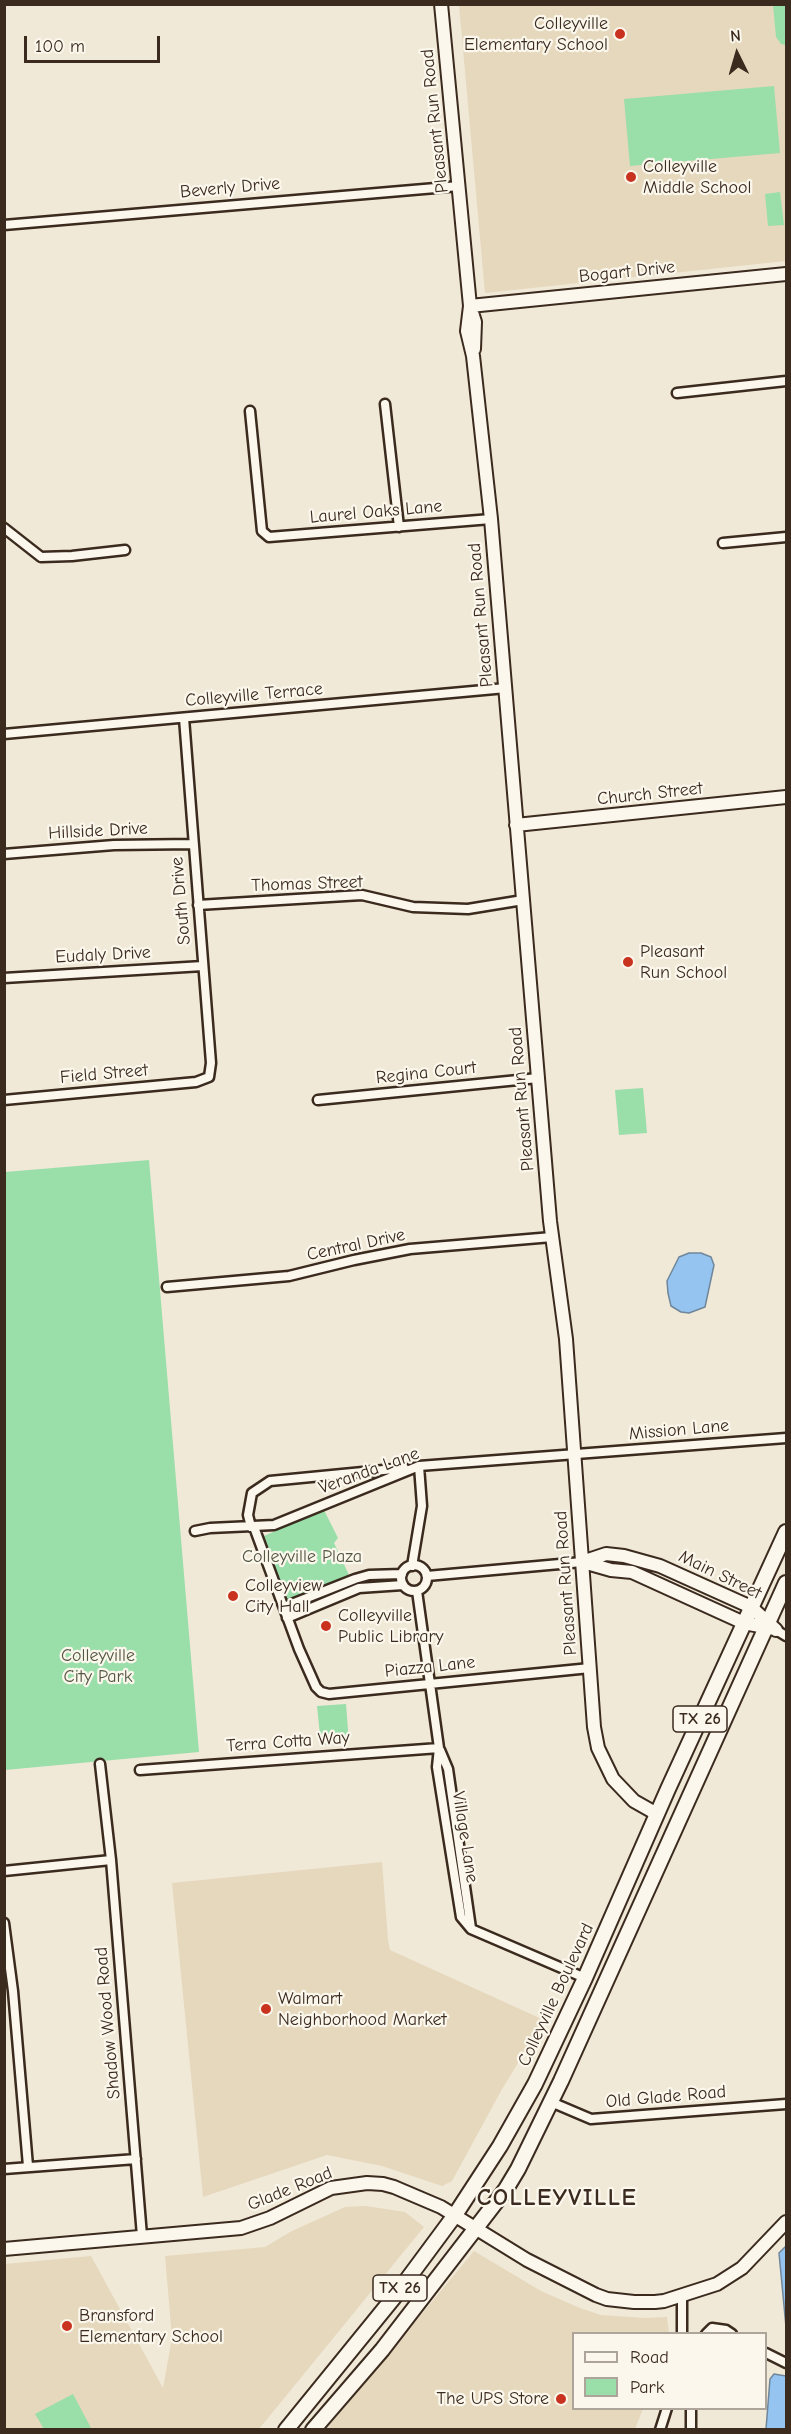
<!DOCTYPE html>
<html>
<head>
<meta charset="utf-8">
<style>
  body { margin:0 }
  #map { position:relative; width:791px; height:2434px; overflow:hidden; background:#f1e9d7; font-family:"Comic Neue",sans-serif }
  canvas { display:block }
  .frame { position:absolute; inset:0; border:6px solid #3b2a1e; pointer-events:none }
  .legend { position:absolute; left:572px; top:2332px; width:195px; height:78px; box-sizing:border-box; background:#fbf7ec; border:2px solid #aea59a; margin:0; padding:8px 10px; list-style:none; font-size:18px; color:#3b2a1e }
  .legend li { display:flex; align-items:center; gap:12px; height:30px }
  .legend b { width:30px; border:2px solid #aea59a }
  .north { position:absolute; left:707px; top:24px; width:60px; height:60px; -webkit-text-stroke:4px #fbf7ec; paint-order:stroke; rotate:355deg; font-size:16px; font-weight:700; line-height:24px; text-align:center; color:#3b2a1e }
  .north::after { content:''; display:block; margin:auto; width:21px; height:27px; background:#3b2a1e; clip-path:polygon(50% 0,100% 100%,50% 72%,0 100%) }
  .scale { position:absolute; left:24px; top:36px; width:136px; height:27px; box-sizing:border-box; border:3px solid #3b2a1e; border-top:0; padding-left:8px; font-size:18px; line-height:21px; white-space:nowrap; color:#3b2a1e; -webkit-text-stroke:4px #fbf7ec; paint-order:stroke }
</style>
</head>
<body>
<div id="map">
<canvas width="791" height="2434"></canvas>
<div class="frame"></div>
<ul class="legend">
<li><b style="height:8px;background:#fbf7ec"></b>Road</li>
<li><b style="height:16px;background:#9adeaa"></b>Park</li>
</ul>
<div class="north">N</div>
<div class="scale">100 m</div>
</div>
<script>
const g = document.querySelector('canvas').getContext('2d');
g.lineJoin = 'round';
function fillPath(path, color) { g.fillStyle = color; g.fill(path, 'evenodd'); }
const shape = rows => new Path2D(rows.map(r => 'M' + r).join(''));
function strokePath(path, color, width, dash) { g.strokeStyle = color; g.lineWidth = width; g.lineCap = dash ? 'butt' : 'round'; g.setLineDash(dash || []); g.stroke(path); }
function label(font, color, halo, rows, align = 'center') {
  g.font = font + ' "Comic Neue",sans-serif'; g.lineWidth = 4.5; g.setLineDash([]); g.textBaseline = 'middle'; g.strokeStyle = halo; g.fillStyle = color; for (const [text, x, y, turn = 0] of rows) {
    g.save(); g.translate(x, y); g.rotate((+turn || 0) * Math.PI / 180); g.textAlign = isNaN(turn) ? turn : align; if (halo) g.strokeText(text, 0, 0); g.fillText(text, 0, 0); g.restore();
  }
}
fillPath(shape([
  [459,5,786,5,786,261,485,293],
  [382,1862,388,1940,390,1950,544,2020,501,2091,452,2181,442,2186,382,2166,327,2155,203,2197,172,1883],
  [366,2206,405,2212,424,2227,259,2429,5,2430,5,2264,91,2256,163,2388,172,2338,165,2256,265,2247,292,2231,345,2207],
  [474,2251,541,2291,580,2308,601,2315,645,2318,667,2317,669,2333,574,2334,574,2408,643,2409,635,2429,326,2429]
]), '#e5d8bd');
fillPath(shape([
  [773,5,786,5,786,45,781,44,776,37],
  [774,86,780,153,630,166,624,99],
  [780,192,784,225,768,226,765,194],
  [643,1088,647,1133,619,1135,615,1090],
  [149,1160,199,1752,5,1770,5,1172],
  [324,1510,338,1538,334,1543,349,1575,281,1603,257,1539],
  [346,1704,349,1743,321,1745,317,1706],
  [73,2394,91,2428,44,2429,35,2414]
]), '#9adeaa');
const water = shape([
  [689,1253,701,1253,711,1257,714,1265,705,1307,689,1313,681,1312,671,1306,668,1293,667,1281,679,1257,689,1253],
  [786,2246,786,2327,779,2253,786,2246],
  [774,2374,786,2376,786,2429,766,2429,770,2379,774,2374]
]);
fillPath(water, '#94c4ef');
strokePath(water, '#70869b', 1.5);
const street = shape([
  [4,225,459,186],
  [677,393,786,381],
  [385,404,399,527],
  [250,411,262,531,269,537,491,519],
  [4,528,41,557,72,556,125,550],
  [723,543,786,537],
  [4,734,506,688],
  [4,854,114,845,193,844],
  [198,905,362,895,413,907,468,909,523,900],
  [4,978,203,966],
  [4,1100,196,1082,209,1077,211,1063,184,718],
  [318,1100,538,1078],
  [167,1287,289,1276,354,1260,410,1249,552,1237],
  [251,1527,248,1515,252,1493,270,1481,404,1468],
  [254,1527,299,1649,316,1687,321,1692,329,1694,590,1668],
  [195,1531,210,1528,274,1525,419,1466,786,1438],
  '401 1578a13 13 0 1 1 26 0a13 13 0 1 1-26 0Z',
  [412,1566,422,1506,419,1466],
  [427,1576,582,1562],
  [417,1591,439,1748,437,1767,461,1917,471,1929,585,1978],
  [284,1607,355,1579,369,1575,402,1574],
  [287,1618,359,1588,403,1585],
  [776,1630,786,1636],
  [440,1750,448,1769,471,1928],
  [100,1764,111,1860,142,2236],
  [140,1770,439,1748],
  [4,1871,111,1860],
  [4,1923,13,1991,28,2166],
  [551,2102,591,2119,786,2104],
  [4,2169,136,2159],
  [682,2334,682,2296],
  [706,2334,712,2328,726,2330,732,2334],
  [766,2353,786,2363],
  [660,2430,667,2408],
  [691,2430,691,2408]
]);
const secondary = shape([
  [441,4,470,306,475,322,474,349],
  [470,306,467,331,473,356,491,519,550,1221,566,1339,594,1727,598,1748,613,1779,634,1801,657,1814],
  [470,306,786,274],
  [516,825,786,797],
  [582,1562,606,1554,624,1556,660,1566,751,1607,776,1630],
  [583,1562,611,1570,632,1572,744,1623,775,1629],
  [4,2249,241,2228,270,2218,331,2188,367,2183,383,2184,394,2187,441,2207,527,2260,596,2295,607,2299,634,2302,655,2302,664,2301,717,2284,742,2268,786,2222]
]);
const primary = shape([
  [286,2430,395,2296,455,2215,500,2146,535,2084,585,1978,668,1789,786,1532],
  [313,2430,382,2350,506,2189,518,2169,561,2081,786,1583]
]);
strokePath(street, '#3b2a1e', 13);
strokePath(secondary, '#3b2a1e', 16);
strokePath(primary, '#3b2a1e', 18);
strokePath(street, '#fbf7ec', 8);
strokePath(secondary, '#fbf7ec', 12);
strokePath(primary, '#fbf7ec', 14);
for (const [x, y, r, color] of [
  [620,34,6,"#c8321e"],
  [631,177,6,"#c8321e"],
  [628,962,6,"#c8321e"],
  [233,1596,6,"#c8321e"],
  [326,1626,6,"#c8321e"],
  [266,2009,6,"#c8321e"],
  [67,2326,6,"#c8321e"],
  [561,2399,6,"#c8321e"]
]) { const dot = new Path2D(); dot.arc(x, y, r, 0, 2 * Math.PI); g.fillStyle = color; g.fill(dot); strokePath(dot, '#fbf7ec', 2); }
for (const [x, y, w] of [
  [700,1719,54],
  [400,2288,54]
]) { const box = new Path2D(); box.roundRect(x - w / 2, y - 13, w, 26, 4.5); g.fillStyle = '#fbf7ec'; g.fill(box); strokePath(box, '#3b2a1e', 1.5); }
label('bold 16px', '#3b2a1e', null, [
  ["TX 26",700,1719],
  ["TX 26",400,2288]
]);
label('18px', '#3b2a1e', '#fbf7ec', [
  ["Colleyville",608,24,"right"],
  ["Elementary School",608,45,"right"],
  ["Colleyville",643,167],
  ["Middle School",643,188],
  ["Pleasant",640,952],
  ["Run School",640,973],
  ["Colleyview",245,1586],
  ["City Hall",245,1607],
  ["Colleyville",338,1616],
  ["Public Library",338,1637],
  ["Walmart",278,1999],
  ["Neighborhood Market",278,2020],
  ["Bransford",79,2316],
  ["Elementary School",79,2337],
  ["The UPS Store",549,2399,"right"]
], 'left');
label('18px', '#3b2a1e', '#fbf7ec', [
  ["Pleasant Run Road",435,121,-96],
  ["Beverly Drive",230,188,-5],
  ["Bogart Drive",627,272,-6],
  ["Laurel Oaks Lane",376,512,-5],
  ["Pleasant Run Road",481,615,-95],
  ["Colleyville Terrace",254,695,-5],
  ["Church Street",650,794,-6],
  ["Hillside Drive",98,831,-3],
  ["Thomas Street",307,884,-2],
  ["South Drive",181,901,-95],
  ["Eudaly Drive",103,955,-3],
  ["Regina Court",426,1073,-6],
  ["Field Street",104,1074,-5],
  ["Pleasant Run Road",522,1099,-95],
  ["Central Drive",356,1245,-12],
  ["Mission Lane",679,1430,-5],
  ["Veranda Lane",369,1471,-20],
  ["Main Street",720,1575,26],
  ["Pleasant Run Road",566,1583,-94],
  ["Piazza Lane",430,1667,-6],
  ["Terra Cotta Way",288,1742,-4],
  ["Village Lane",465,1837,81],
  ["Colleyville Boulevard",556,1995,-65],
  ["Shadow Wood Road",108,2023,-95],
  ["Old Glade Road",666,2097,-5],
  ["Glade Road",290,2189,-22]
]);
label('18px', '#535741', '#fbf7ec', [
  ["Colleyville Plaza",302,1557],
  ["Colleyville",98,1656],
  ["City Park",98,1677]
]);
g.letterSpacing = '1.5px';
label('bold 24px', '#3b2a1e', '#fbf7ec', [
  ["COLLEYVILLE",557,2198]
]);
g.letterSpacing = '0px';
</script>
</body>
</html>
